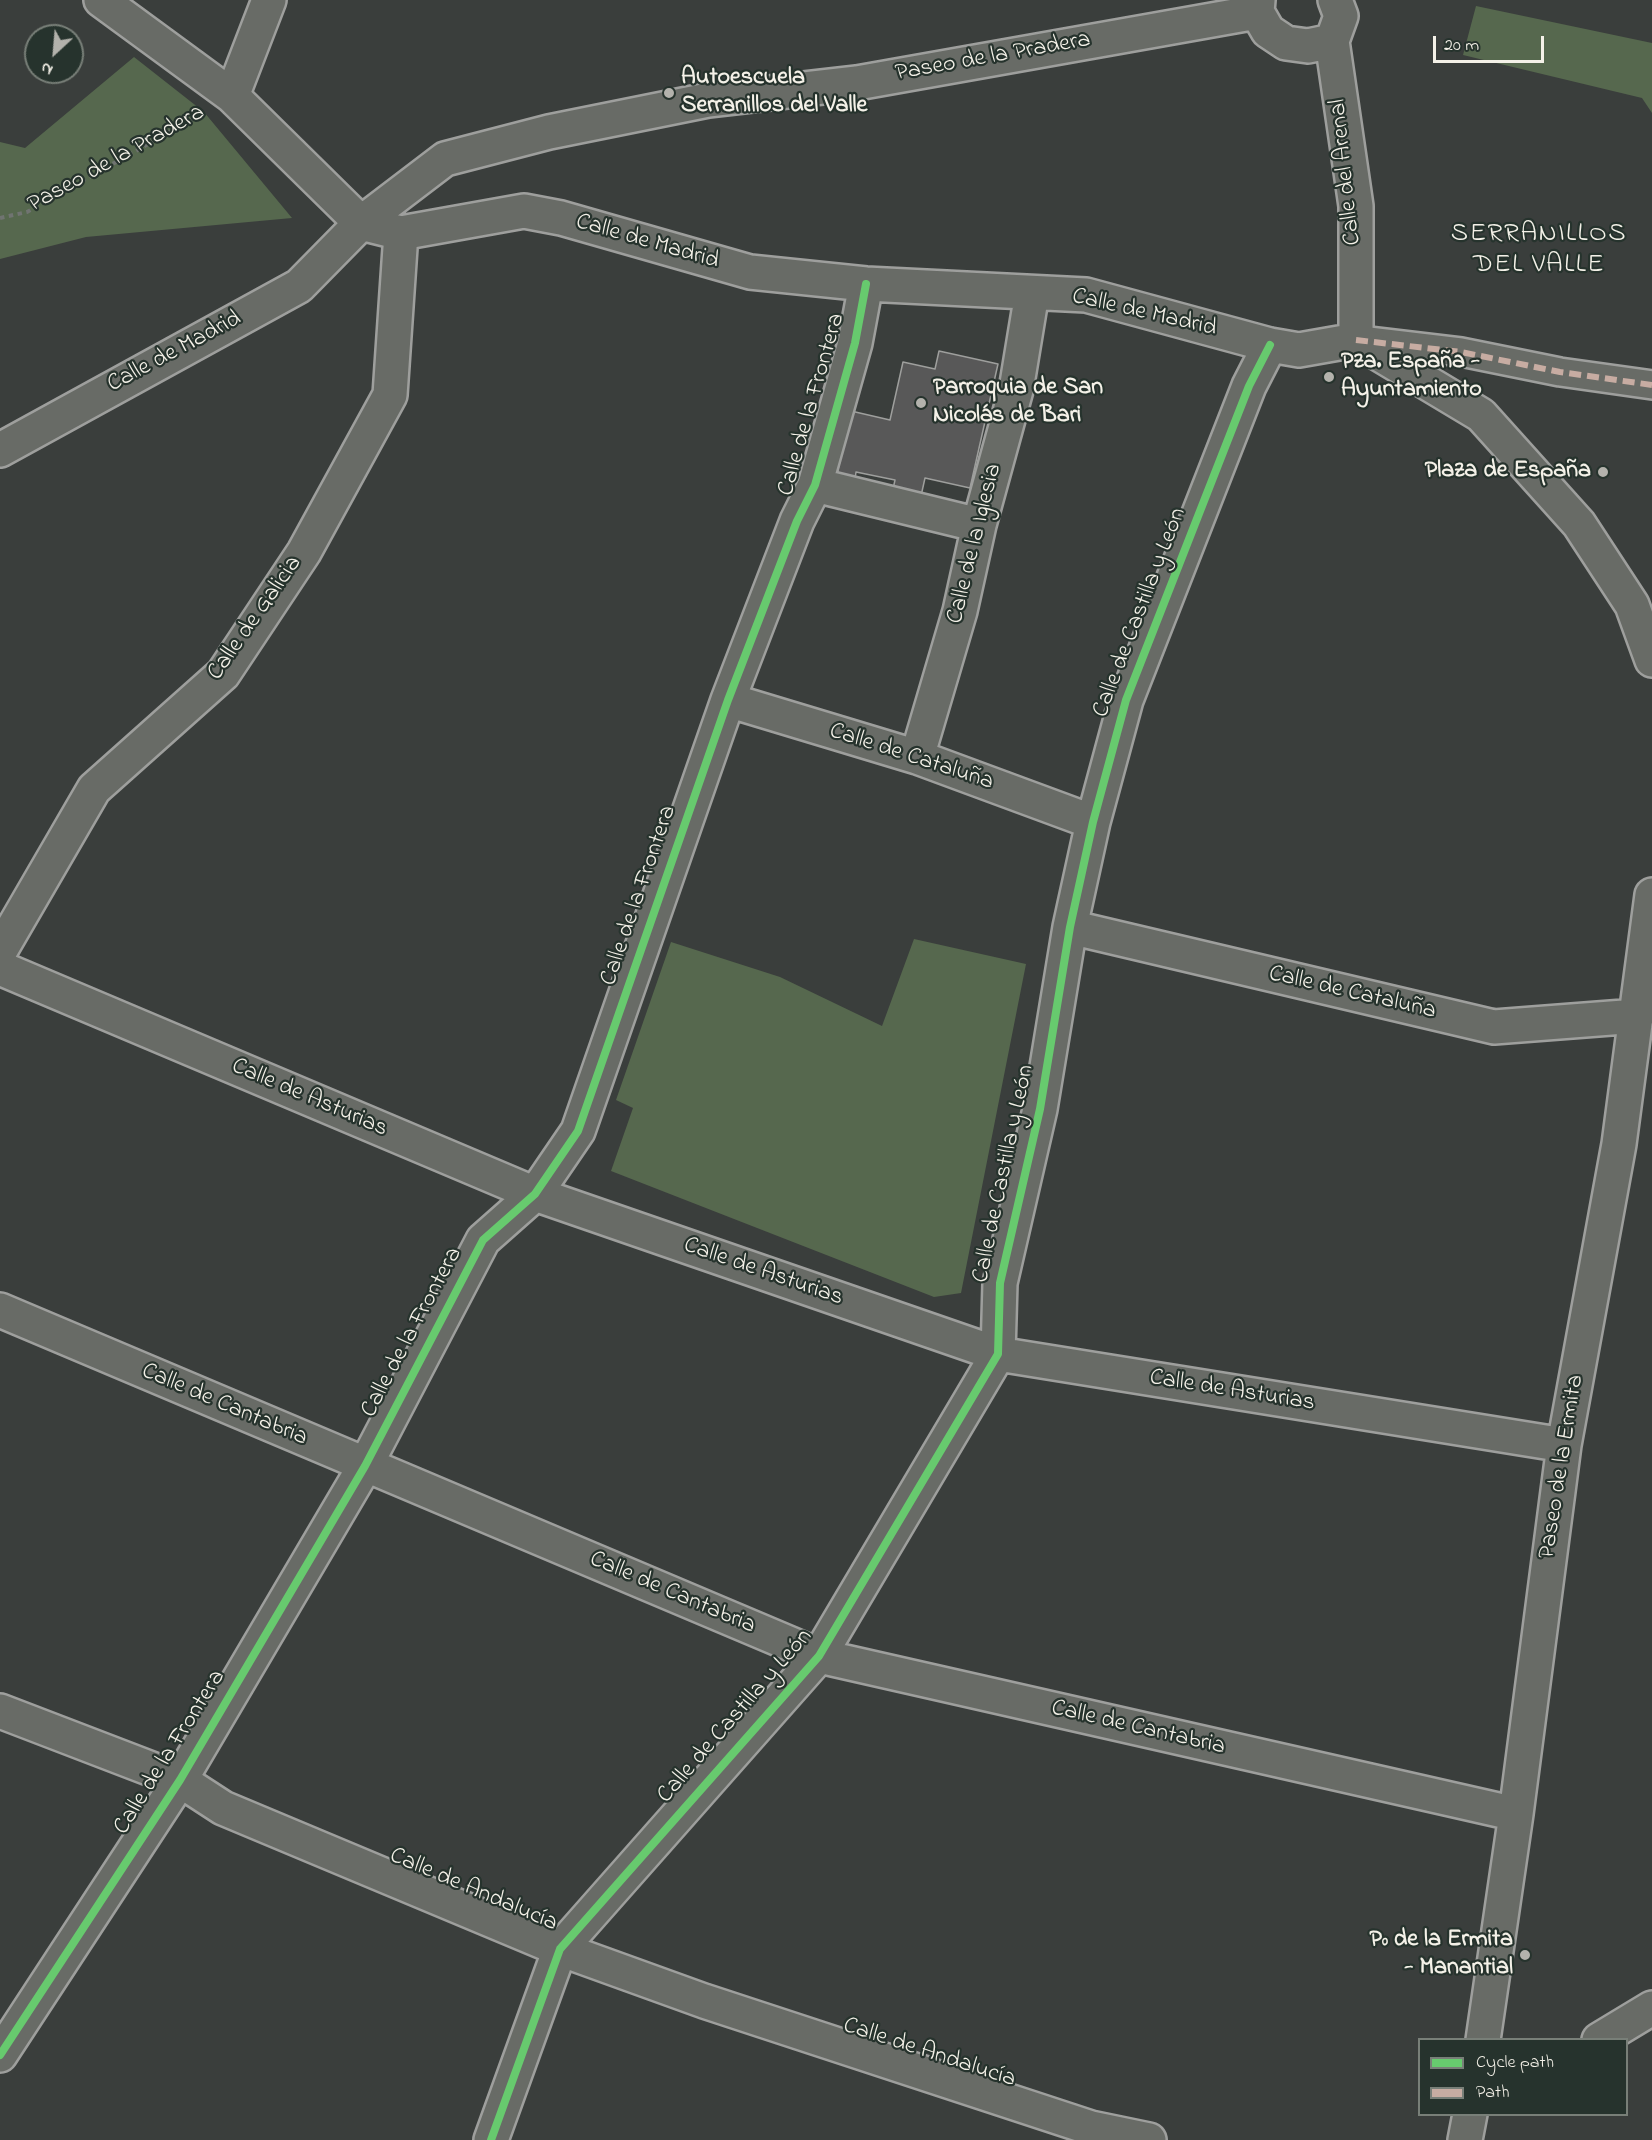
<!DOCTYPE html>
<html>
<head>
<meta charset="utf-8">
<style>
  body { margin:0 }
  #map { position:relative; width:1652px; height:2140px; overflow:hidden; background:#3a3e3c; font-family:"Indie Flower",sans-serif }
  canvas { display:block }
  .legend { position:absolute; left:1418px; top:2038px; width:210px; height:78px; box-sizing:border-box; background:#26332d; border:2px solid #787f78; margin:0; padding:8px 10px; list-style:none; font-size:18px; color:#f4f1e8 }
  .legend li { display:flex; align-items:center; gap:12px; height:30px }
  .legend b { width:30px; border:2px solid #787f78 }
  .north { position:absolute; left:24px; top:24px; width:60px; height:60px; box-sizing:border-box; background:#26332d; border:2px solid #787f78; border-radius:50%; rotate:206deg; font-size:16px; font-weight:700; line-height:24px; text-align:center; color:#f4f1e8 }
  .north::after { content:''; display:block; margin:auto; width:21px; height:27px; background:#b3b2ac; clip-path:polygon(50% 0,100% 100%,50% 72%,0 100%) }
  .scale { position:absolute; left:1433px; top:36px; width:111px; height:27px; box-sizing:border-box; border:3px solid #f4f1e8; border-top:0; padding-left:8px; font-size:18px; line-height:21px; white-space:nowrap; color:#f4f1e8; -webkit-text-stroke:4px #26332d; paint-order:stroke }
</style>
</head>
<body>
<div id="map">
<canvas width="1652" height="2140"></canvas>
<ul class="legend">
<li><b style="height:8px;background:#67ca6e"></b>Cycle path</li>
<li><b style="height:8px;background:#c7aca2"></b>Path</li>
</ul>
<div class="north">N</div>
<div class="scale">20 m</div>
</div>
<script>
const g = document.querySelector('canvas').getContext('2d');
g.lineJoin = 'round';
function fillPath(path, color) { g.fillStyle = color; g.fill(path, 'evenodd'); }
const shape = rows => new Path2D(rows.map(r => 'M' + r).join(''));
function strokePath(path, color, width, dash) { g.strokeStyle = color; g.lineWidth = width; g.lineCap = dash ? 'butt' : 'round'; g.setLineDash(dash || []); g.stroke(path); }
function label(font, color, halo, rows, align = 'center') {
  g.font = font + ' "Indie Flower",sans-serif'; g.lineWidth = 4.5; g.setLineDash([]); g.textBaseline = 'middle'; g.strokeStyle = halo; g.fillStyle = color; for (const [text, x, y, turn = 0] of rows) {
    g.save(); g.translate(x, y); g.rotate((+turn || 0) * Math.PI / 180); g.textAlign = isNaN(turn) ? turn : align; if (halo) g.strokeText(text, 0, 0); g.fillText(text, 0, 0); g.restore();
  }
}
fillPath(shape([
  [1476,6,1652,43,1652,113,1642,98,1463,55],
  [134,57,204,112,292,218,86,237,0,259,0,142,25,148],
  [914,939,1026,964,961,1293,934,1297,611,1171,633,1108,616,1100,671,942,780,977,882,1026]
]), '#56684e');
const building = shape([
  [939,351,998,364,970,488,925,478,921,496,893,489,895,480,856,472,855,479,837,474,851,411,890,420,903,362,935,369,939,351]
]);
fillPath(building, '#585858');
strokePath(building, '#9e9f9d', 1.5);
const pedestrian = shape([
  [1360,340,1461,352,1560,372,1652,385]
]);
const minor = shape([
  [101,0,232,96,361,223],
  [1258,0,1257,12,1268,31,1286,43,1308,46,1332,41],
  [1332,41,1356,206,1356,340],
  [1332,41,1341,16,1335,0],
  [232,96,269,0],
  [361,223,401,233,524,211,561,218,750,272,866,284,1086,295,1270,345,1299,350,1356,340],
  [1356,340,1481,415,1579,524,1632,605,1652,660],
  [0,450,299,286,361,223,445,159,549,132,708,100,857,83,1257,12],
  [815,485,979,525],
  [728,700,917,757,1093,822],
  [917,757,960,611,979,525,1016,390,1032,293],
  [1070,927,1494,1027,1637,1016],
  [0,951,94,789,223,674,304,552,390,395,401,233],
  [0,968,535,1194,998,1354,1564,1445],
  [0,1310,819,1656,1516,1814],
  [0,1711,180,1780,223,1808,560,1949,704,2001,1091,2128,1149,2140],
  [1483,2040,1516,1814,1564,1445,1619,1144,1652,895],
  [1599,2040,1652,2008],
  [0,2055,180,1780,365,1466,483,1240,535,1194,578,1131,728,700,797,521,815,485,855,343,866,284],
  [491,2140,560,1949,819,1656,998,1354,1000,1283,1040,1109,1070,927,1093,822,1126,700,1249,386,1270,345],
  [1465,2140,1470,2114]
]);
strokePath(pedestrian, '#9e9f9d', 32);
strokePath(minor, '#9e9f9d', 38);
strokePath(shape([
  [0,218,27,212,198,116]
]), '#707471', 4, [4.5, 4.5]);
strokePath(pedestrian, '#686b66', 27);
strokePath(minor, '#686b66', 33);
strokePath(shape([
  [1356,340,1461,352,1560,372,1652,385]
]), '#c7aca2', 6, [12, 6]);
strokePath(shape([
  [0,2055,180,1780,365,1466,483,1240,535,1194,578,1131,728,700,797,521,815,485,855,343,866,284],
  [491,2140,560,1949,819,1656,998,1354,1000,1283,1040,1109,1070,927,1093,822,1126,700,1249,386,1270,345]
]), '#67ca6e', 8);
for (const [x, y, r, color] of [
  [669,93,6,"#b3b2ac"],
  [1329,377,6,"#b3b2ac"],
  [921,403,6,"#b3b2ac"],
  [1603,472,6,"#b3b2ac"],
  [1525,1955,6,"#b3b2ac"]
]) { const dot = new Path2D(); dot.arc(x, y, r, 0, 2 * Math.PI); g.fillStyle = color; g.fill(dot); strokePath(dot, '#26332d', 2); }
label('24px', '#f4f1e8', '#26332d', [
  ["Paseo de la Pradera",993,58,-10],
  ["Paseo de la Pradera",117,160,-29],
  ["Calle del Arenal",1347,172,-96],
  ["Calle de Madrid",647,243,16],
  ["Calle de Madrid",1144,314,13],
  ["Calle de Madrid",175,353,-28],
  ["Calle de la Frontera",813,405,-74],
  ["Calle de la Iglesia",976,544,-76],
  ["Calle de Castilla y León",1141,613,-69],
  ["Calle de Galicia",256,619,-55],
  ["Calle de Cataluña",911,758,18],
  ["Calle de la Frontera",640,896,-71],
  ["Calle de Cataluña",1352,994,13],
  ["Calle de Asturias",309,1099,23],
  ["Calle de Castilla y León",1005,1174,-78],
  ["Calle de Asturias",763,1273,19],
  ["Calle de la Frontera",413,1333,-62],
  ["Calle de Asturias",1232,1392,9],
  ["Calle de Cantabria",224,1406,23],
  ["Paseo de la Ermita",1563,1467,-81],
  ["Calle de Cantabria",672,1594,23],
  ["Calle de Castilla y León",736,1717,-49],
  ["Calle de Cantabria",1138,1729,13],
  ["Calle de la Frontera",171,1753,-58],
  ["Calle de Andalucía",473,1891,23],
  ["Calle de Andalucía",929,2054,18]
]);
label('bold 24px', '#f4f1e8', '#26332d', [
  ["Autoescuela",681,79],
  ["Serranillos del Valle",681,107],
  ["Pza. España -",1341,363],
  ["Ayuntamiento",1341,391],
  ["Parroquia de San",933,389],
  ["Nicolás de Bari",933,417],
  ["Plaza de España",1591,472,"right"],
  ["Pº de la Ermita",1513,1941,"right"],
  ["- Manantial",1513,1969,"right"]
], 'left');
g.letterSpacing = '1.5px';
label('27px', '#f4f1e8', '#26332d', [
  ["SERRANILLOS",1539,236],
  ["DEL VALLE",1539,267]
]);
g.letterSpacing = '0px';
</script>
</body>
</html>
